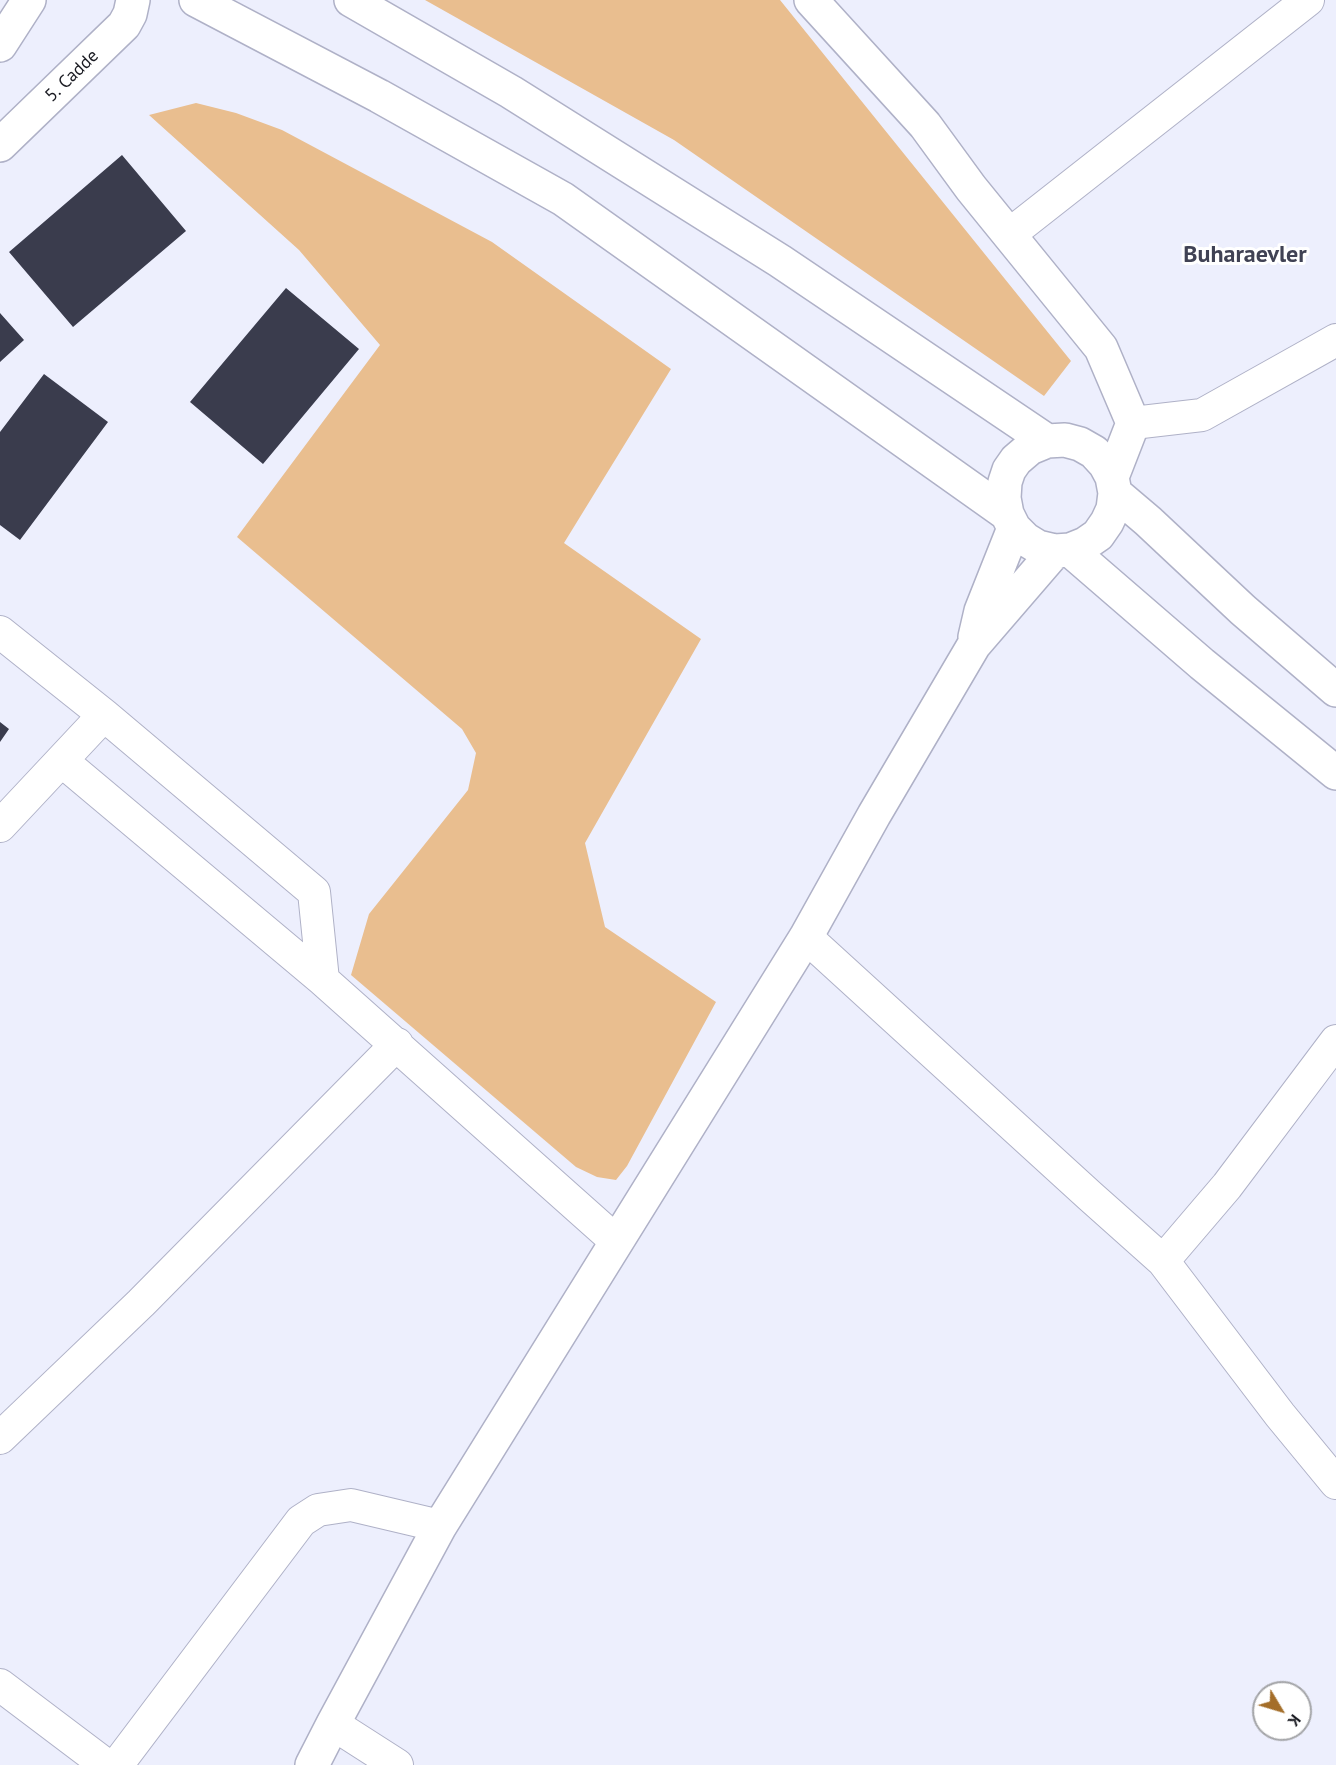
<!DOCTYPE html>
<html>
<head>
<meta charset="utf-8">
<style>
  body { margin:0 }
  #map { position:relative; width:1336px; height:1765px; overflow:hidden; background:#edeffd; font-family:"PT Sans",sans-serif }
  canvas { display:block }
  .north { position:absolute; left:1252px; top:1681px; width:60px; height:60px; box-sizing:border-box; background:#fff; border:2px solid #a3a4a7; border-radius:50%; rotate:128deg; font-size:16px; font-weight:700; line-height:24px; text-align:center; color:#1a1b22 }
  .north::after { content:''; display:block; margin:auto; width:21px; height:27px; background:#a46e29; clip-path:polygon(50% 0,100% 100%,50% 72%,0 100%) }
</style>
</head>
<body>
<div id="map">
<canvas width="1336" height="1765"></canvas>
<div class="north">K</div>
</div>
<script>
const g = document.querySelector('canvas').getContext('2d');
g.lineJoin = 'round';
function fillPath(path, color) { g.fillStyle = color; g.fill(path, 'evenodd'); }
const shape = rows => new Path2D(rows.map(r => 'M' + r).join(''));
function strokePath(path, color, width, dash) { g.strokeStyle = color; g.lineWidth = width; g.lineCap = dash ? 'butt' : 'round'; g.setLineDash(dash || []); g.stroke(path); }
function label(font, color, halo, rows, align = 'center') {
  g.font = font + ' "PT Sans",sans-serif'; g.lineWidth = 6; g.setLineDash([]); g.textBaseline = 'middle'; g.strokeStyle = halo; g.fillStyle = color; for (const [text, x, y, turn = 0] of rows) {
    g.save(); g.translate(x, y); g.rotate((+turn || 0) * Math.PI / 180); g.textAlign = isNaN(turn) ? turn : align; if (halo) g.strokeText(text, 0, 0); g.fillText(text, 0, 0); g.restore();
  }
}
fillPath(shape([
  [425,0,780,0,1071,361,1044,396,674,140],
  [196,103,236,113,282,130,492,242,671,369,564,543,701,639,585,843,605,927,716,1002,627,1166,616,1180,597,1177,576,1167,351,975,369,914,468,790,476,753,462,729,237,537,380,345,299,250,149,115]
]), '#e9be8f');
fillPath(shape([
  [122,155,186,231,73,327,9,252],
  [286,288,359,349,263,464,190,402],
  [0,313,24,340,0,362],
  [44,374,108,422,20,540,0,525,0,432],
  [0,722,9,729,0,742]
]), '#3a3c4d');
const minor = shape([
  [1010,234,1308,0],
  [1133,423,1202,415,1336,340],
  [0,632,104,715,314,892,323,980],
  [62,761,323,980,616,1241],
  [0,826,104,715],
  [806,937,1090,1196,1163,1261,1227,1186,1336,1041],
  [1163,1261,1280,1415,1336,1483],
  [0,1438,141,1303,397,1044],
  [0,1685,106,1765],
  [333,1724,397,1765],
  [117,1765,301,1521,318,1510,351,1505,440,1526]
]);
const tertiary = shape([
  [196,0,379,96,563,199,1007,514],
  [351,0,511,92,780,261,1047,441],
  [811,0,925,125,971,188,1101,348,1133,423,1112,477],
  [0,45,29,0],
  [0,145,124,25,130,14,133,0],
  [1115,493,1148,521,1243,610,1336,690],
  [1070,550,1085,544,1098,535,1107,522,1113,509,1115,493,1112,477,1105,464,1094,452,1080,444,1065,440,1047,441,1030,448,1016,460,1009,470,1005,482,1004,498,1007,514,1014,528,1025,539,1038,547,1055,551,1070,550,1202,664,1336,773],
  [975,637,981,611,1014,528],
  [312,1765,333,1724,440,1526,806,937,874,815,974,645,1055,551]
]);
strokePath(minor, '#afb1c7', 34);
strokePath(tertiary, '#afb1c7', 36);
strokePath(minor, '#fff', 32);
strokePath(tertiary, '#fff', 33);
label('18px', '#1a1b22', '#fff', [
  ["5. Cadde",72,76,-44]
]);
label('bold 24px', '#404254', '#fff', [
  ["Buharaevler",1245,255]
]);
</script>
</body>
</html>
